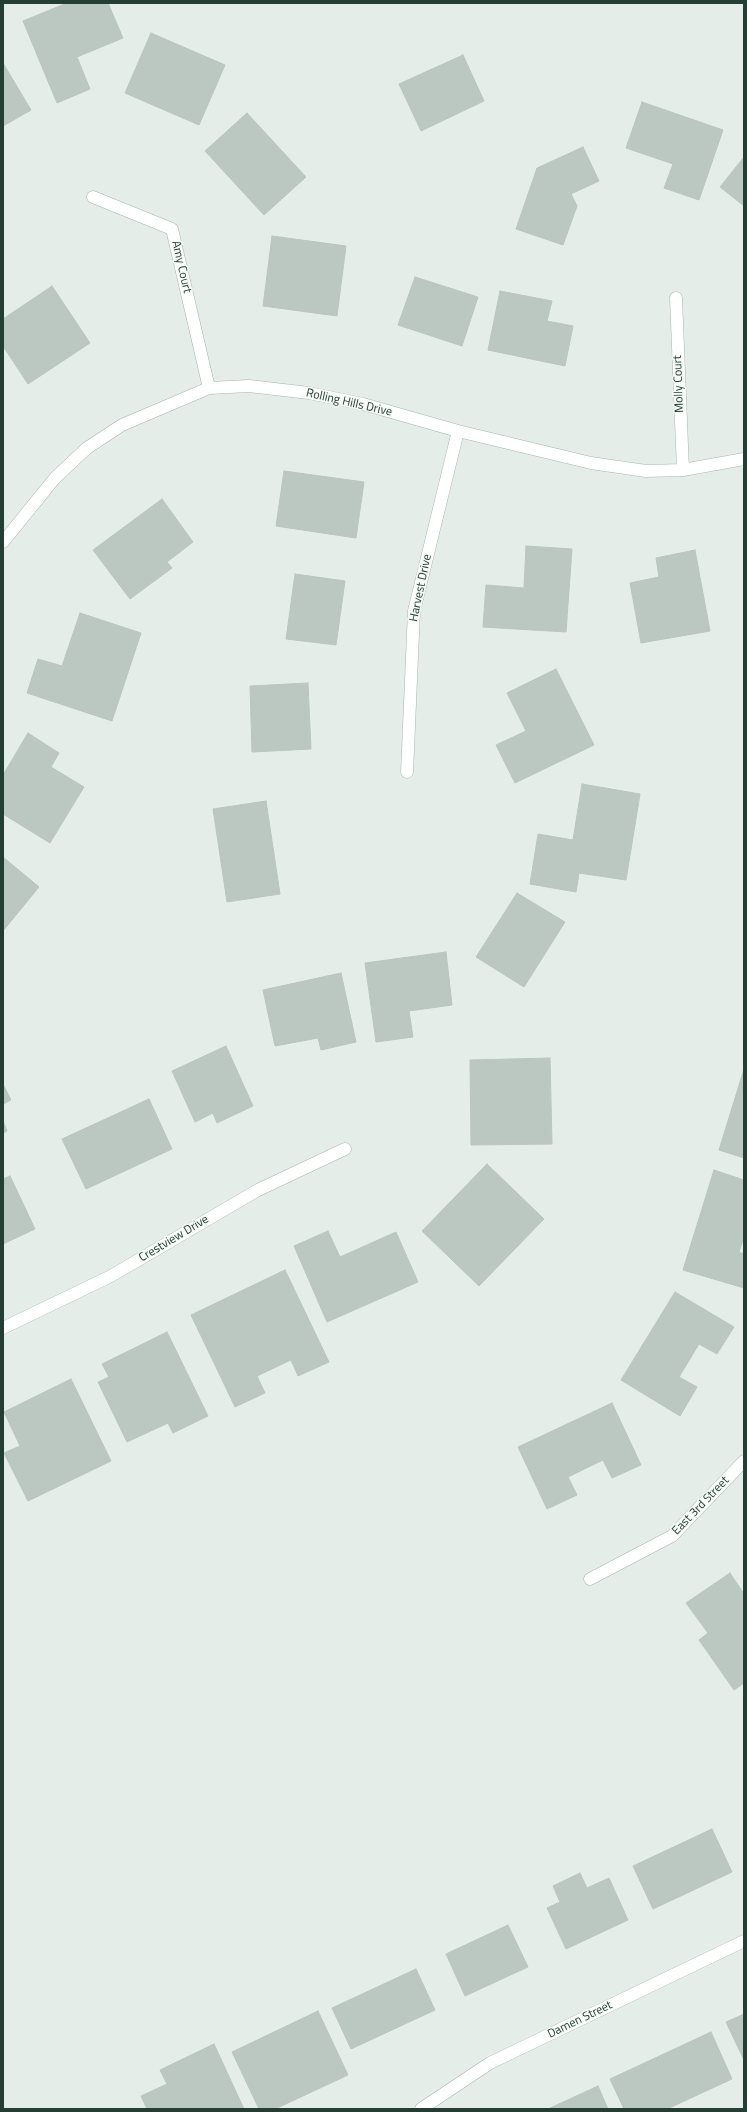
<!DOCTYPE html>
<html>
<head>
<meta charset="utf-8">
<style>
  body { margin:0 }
  #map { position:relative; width:747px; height:2112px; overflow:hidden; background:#e5ede9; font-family:"Titillium Web",sans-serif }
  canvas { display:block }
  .frame { position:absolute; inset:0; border:4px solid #243e35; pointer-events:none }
</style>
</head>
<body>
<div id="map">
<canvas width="747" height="2112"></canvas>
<div class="frame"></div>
</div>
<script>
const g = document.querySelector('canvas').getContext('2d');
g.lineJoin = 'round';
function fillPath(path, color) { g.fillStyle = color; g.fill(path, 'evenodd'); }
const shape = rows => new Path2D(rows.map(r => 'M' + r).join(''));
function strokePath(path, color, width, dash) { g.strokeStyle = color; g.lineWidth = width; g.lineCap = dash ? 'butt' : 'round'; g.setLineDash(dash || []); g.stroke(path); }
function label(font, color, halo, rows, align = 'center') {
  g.font = font + ' "Titillium Web",sans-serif'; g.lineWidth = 3; g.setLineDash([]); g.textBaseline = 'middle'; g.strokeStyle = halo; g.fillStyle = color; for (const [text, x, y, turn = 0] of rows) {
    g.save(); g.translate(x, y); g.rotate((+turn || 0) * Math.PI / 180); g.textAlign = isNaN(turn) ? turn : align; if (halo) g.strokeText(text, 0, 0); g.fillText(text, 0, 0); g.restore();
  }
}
const building = shape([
  [67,3,108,3,123,38,77,57,90,89,57,103,23,21,67,3],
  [151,33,225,65,199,125,125,93,151,33],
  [463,55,484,101,421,131,399,84,463,55],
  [3,63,31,110,3,126,3,63],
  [642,102,723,130,699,200,664,188,673,164,626,148,642,102],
  [247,113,306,177,264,215,205,151,247,113],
  [583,147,599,181,571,194,577,206,563,245,516,229,537,168,583,147],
  [744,157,744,206,720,187,744,157],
  [272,236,346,246,337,316,263,306,272,236],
  [415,277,478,297,462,346,398,325,415,277],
  [52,286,90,343,28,384,3,346,3,319,52,286],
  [500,291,552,301,547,321,573,326,565,366,488,350,500,291],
  [284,471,364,482,356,538,276,526,284,471],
  [162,499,193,542,167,562,172,568,130,599,93,550,162,499],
  [526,546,572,549,566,632,483,627,486,585,524,588,526,546],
  [695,550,710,631,641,643,630,583,659,577,656,558,695,550],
  [295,574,345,581,336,645,286,639,295,574],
  [80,613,141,633,112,721,27,693,38,659,62,666,80,613],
  [556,669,594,745,515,783,496,745,526,731,507,693,556,669],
  [308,683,311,749,252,752,250,686,308,683],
  [28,733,59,753,51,767,84,787,50,843,3,814,3,775,28,733],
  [582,784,640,794,626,880,579,873,576,892,530,884,538,834,573,840,582,784],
  [266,801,280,894,227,902,213,809,266,801],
  [3,857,39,887,3,931,3,857],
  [517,893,565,922,524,987,476,957,517,893],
  [446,952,452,1005,409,1011,413,1037,376,1042,365,963,446,952],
  [341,973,356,1042,321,1050,318,1038,275,1046,263,990,341,973],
  [226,1046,253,1106,217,1123,213,1113,195,1122,172,1071,226,1046],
  [550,1058,552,1144,471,1145,470,1060,550,1058],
  [744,1069,744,1158,719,1150,744,1069],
  [3,1084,11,1100,3,1104,3,1084],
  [149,1099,172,1149,86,1189,62,1139,149,1099],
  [3,1121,7,1131,3,1133,3,1121],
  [487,1164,544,1219,479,1286,422,1231,487,1164],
  [714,1170,744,1180,744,1237,739,1252,744,1254,744,1288,683,1270,714,1170],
  [10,1176,35,1229,3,1244,3,1179,10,1176],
  [328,1231,340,1257,396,1232,418,1282,327,1322,294,1246,328,1231],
  [285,1270,329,1362,298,1376,291,1360,257,1376,265,1393,235,1407,191,1315,285,1270],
  [675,1292,734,1327,717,1354,699,1344,679,1377,697,1387,680,1416,621,1380,675,1292],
  [167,1332,208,1416,173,1433,168,1423,127,1442,98,1382,109,1377,102,1364,167,1332],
  [71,1379,111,1461,28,1501,4,1453,20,1446,4,1412,71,1379],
  [612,1403,641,1465,612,1478,603,1460,568,1477,577,1495,547,1509,518,1447,612,1403],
  [730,1573,744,1594,744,1683,734,1690,699,1640,708,1633,686,1603,730,1573],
  [712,1829,732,1872,653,1909,633,1866,712,1829],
  [580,1873,587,1888,609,1878,628,1920,566,1949,547,1908,560,1902,553,1886,580,1873],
  [508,1925,528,1967,465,1996,446,1954,508,1925],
  [416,1969,435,2010,351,2049,332,2008,416,1969],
  [318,2011,348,2075,275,2109,259,2109,232,2052,318,2011],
  [744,2014,744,2060,726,2022,744,2014],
  [711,2032,732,2079,667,2109,624,2109,610,2079,711,2032],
  [214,2044,244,2109,147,2109,141,2096,167,2084,160,2070,214,2044],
  [598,2086,608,2109,548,2109,598,2086]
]);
fillPath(building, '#bac8c1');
strokePath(building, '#b7c7bf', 1);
const minor = shape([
  [93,197,172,229,209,388],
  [676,298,683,470],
  [3,542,55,478,87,448,122,425,209,388,249,386,309,393,363,404,458,431,591,463,646,471,683,470,744,459],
  [407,772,414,611,458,431],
  [3,1328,111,1276,258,1190,345,1149],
  [590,1579,672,1536,744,1461],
  [421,2109,490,2063,744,1941]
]);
strokePath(minor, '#a7b5af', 13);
strokePath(minor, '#fff', 12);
label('12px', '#243e35', '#f5faf7', [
  ["Amy Court",181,267,77],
  ["Molly Court",679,384,-92],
  ["Rolling Hills Drive",349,403,13],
  ["Harvest Drive",421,588,-78],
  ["Crestview Drive",174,1239,-31],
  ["East 3rd Street",701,1506,-46],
  ["Damen Street",580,2020,-26]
]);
</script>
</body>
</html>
